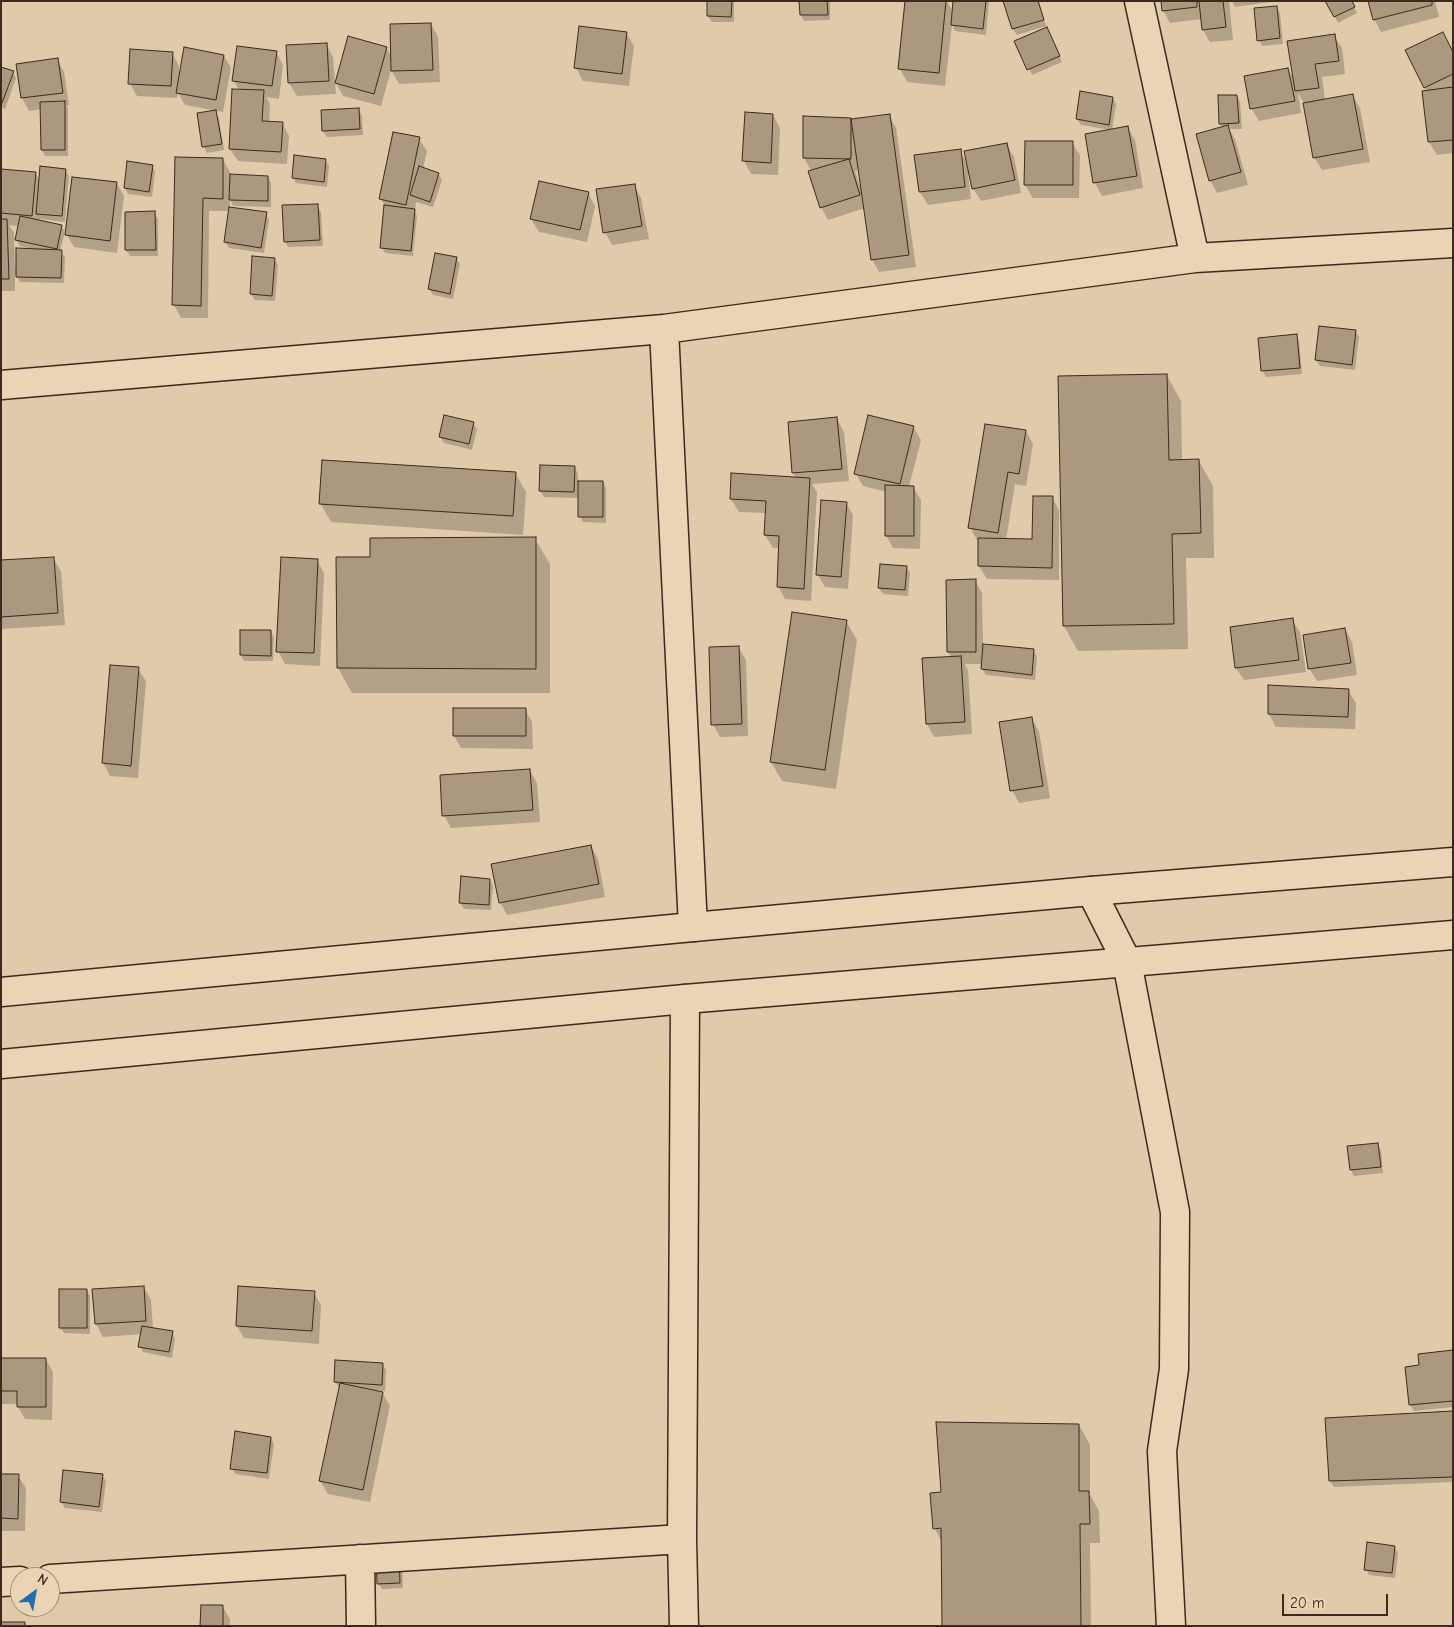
<!DOCTYPE html>
<html>
<head>
<meta charset="utf-8">
<style>
  body { margin:0 }
  #map { position:relative; width:1454px; height:1627px; overflow:hidden; background:#e0caaa; font-family:"Comic Neue",sans-serif }
  canvas { display:block }
  .frame { position:absolute; inset:0; border:2px solid #3b2a1e; pointer-events:none }
  .north { position:absolute; left:10px; top:1567px; width:50px; height:50px; box-sizing:border-box; background:#ead4b3; border:1px solid #a49077; border-radius:50%; rotate:32deg; font-size:14px; font-weight:700; line-height:20px; text-align:center; color:#3b2a1e }
  .north::after { content:''; display:block; margin:auto; width:18px; height:22px; background:#1f6fb2; clip-path:polygon(50% 0,100% 100%,50% 72%,0 100%) }
  .scale { position:absolute; left:1282px; top:1594px; width:106px; height:22px; box-sizing:border-box; border:2px solid #3b2a1e; border-top:0; padding-left:6px; font-size:15px; line-height:18px; white-space:nowrap; color:#3b2a1e; -webkit-text-stroke:4px #ead4b3; paint-order:stroke }
</style>
</head>
<body>
<div id="map">
<canvas width="1454" height="1627"></canvas>
<div class="frame"></div>
<div class="north">N</div>
<div class="scale">20 m</div>
</div>
<script>
const g = document.querySelector('canvas').getContext('2d');
g.lineJoin = 'round';
function fillPath(path, color) { g.fillStyle = color; g.fill(path, 'evenodd'); }
const shape = rows => new Path2D(rows.map(r => 'M' + r).join(''));
function strokePath(path, color, width, dash) { g.strokeStyle = color; g.lineWidth = width; g.lineCap = dash ? 'butt' : 'round'; g.setLineDash(dash || []); g.stroke(path); }
fillPath(shape([
  [708,1,734,1,734,22,712,22,708,16],
  [800,1,830,1,830,20,804,21,801,15],
  [906,1,947,1,953,12,954,1,989,1,986,35,955,31,952,25,945,86,907,82,900,69],
  [1005,1,1039,1,1046,26,1017,35,1013,29],
  [1162,1,1229,1,1233,40,1210,42,1203,30,1202,19,1170,23,1163,10],
  [1232,1,1278,1,1235,7],
  [1327,1,1351,1,1357,13,1338,23],
  [1369,1,1435,1,1439,17,1381,32,1374,19],
  [1276,7,1280,13,1283,44,1262,46,1259,40],
  [431,24,438,37,440,82,399,84,391,70,381,106,343,96,336,83,386,48,392,57],
  [626,33,634,46,629,86,583,81,576,68],
  [1050,34,1062,62,1032,75,1016,42],
  [1334,36,1342,48,1345,74,1322,77,1325,100,1352,95,1360,108,1370,162,1322,170,1314,157,1304,103,1298,93,1301,113,1259,121,1251,108,1288,69,1295,81],
  [326,44,333,57,336,94,297,96,289,83,287,46],
  [276,52,283,65,279,99,266,97,270,104,269,123,282,123,289,136,287,164,238,161,230,149,239,90,234,81],
  [172,53,179,66,179,74,181,74,224,56,231,68,223,112,185,105,178,93,177,98,137,96,130,84],
  [1453,53,1453,153,1437,155,1429,142,1423,92,1427,91,1425,87],
  [57,60,64,72,69,105,66,106,68,108,68,156,45,156,42,150,42,109,29,111,22,98,17,65],
  [1,68,13,72,16,78,5,109,1,107],
  [1237,96,1240,102,1242,129,1229,129,1235,139,1248,185,1217,193,1210,180,1223,128,1220,124],
  [1113,98,1116,104,1112,130,1128,128,1135,140,1143,188,1102,196,1095,183,1086,135,1111,130,1081,125,1077,119],
  [359,110,362,116,363,135,327,137,323,131,322,112],
  [215,112,219,118,224,150,207,153,204,147,198,114],
  [773,115,780,128,778,175,751,174,744,161],
  [889,116,896,128,916,267,879,272,872,259,865,208,828,220,821,207,812,172,804,158,851,120],
  [857,165,859,165,862,189,861,190,855,171,857,171],
  [419,139,427,151,423,169,438,174,442,180,433,207,416,202,415,211,417,216,413,256,385,253,382,247,385,206,381,199],
  [1072,143,1080,155,1079,198,1033,198,1025,185],
  [1006,144,1014,157,1021,193,981,201,973,188,970,174,968,174,971,199,928,205,920,192,960,151,968,165],
  [176,158,223,160,230,172,230,176,268,177,271,183,271,207,233,206,230,199,230,208,266,214,269,220,264,253,229,248,225,242,230,211,209,211,208,318,181,318,174,305],
  [325,160,329,166,327,187,296,183,293,177],
  [152,166,155,172,152,197,128,194,125,188],
  [65,170,69,176,65,222,40,219,40,221,61,226,65,232,60,251,65,257,64,283,20,282,15,273,15,291,1,291,1,171,35,173,40,181],
  [9,225,19,226,16,240,20,246,33,249,17,267,15,267,14,233],
  [117,184,124,196,117,253,74,247,67,235],
  [634,185,641,198,649,239,612,245,605,232],
  [588,193,595,206,587,242,539,232,531,219],
  [317,206,321,212,323,246,288,247,285,241],
  [154,213,158,219,158,256,130,256,126,250],
  [456,258,460,264,453,299,433,295,429,289],
  [274,259,278,265,275,301,255,300,251,294],
  [1355,331,1359,337,1355,370,1320,366,1316,360],
  [1296,335,1299,341,1302,374,1266,377,1263,371,1260,339],
  [1167,376,1181,401,1182,461,1199,461,1213,486,1214,558,1186,558,1188,649,1078,651,1064,626],
  [837,419,844,432,849,481,812,484,817,492,811,601,785,599,778,586,780,548,773,548,765,535,766,513,739,512,731,499,796,478,793,472],
  [473,423,477,429,472,450,444,443,440,437],
  [913,427,921,440,909,487,913,487,921,500,920,549,893,548,886,535,887,492,863,486,856,474],
  [1026,431,1033,444,1026,486,1015,484,1006,540,1033,540,1052,497,1059,510,1059,580,987,579,979,566,980,541,977,540,970,527],
  [575,468,578,474,578,482,603,482,606,488,606,523,583,522,580,516,579,498,544,497,540,491],
  [515,473,526,492,523,535,331,522,320,503],
  [846,503,853,515,848,589,825,587,817,574],
  [535,539,550,564,550,693,352,693,338,668,338,558,371,558],
  [53,558,61,571,65,625,1,629,1,562],
  [317,560,324,573,320,666,285,664,278,651],
  [906,567,910,573,908,596,883,594,879,588],
  [975,581,982,593,983,646,1034,651,1037,657,1035,680,986,675,982,669,983,664,965,664,968,670,972,734,934,737,927,724,951,657,948,652],
  [1292,620,1300,632,1306,672,1244,680,1236,668],
  [846,621,857,640,836,789,782,781,771,762],
  [1345,629,1352,642,1357,675,1317,681,1309,668],
  [270,631,274,637,273,661,244,661,241,655],
  [739,648,746,660,748,736,720,737,713,724],
  [111,667,138,669,146,681,138,778,110,776,103,763],
  [1348,690,1356,703,1355,729,1276,727,1269,714],
  [525,709,532,722,533,749,461,748,454,736],
  [1032,719,1039,731,1050,798,1019,803,1012,790],
  [530,771,537,783,540,822,451,828,444,815],
  [591,846,598,859,605,897,507,915,500,902],
  [490,880,493,886,491,910,464,909,460,903],
  [1377,1144,1381,1150,1383,1173,1354,1176,1351,1170,1348,1147],
  [144,1287,151,1300,153,1329,172,1333,175,1339,172,1358,143,1352,140,1346,142,1334,103,1337,96,1324],
  [87,1290,90,1296,90,1334,64,1333,60,1327],
  [314,1293,321,1305,319,1344,244,1338,237,1326],
  [1453,1351,1453,1407,1414,1411,1410,1405],
  [1,1359,46,1360,53,1372,52,1420,25,1419,18,1407,18,1404,1,1404],
  [382,1364,386,1370,385,1391,374,1390,374,1392,383,1394,390,1406,370,1502,328,1494,320,1481,340,1388,339,1388,335,1382],
  [1453,1413,1453,1482,1334,1487,1330,1481],
  [1079,1425,1090,1445,1090,1495,1099,1511,1100,1543,1090,1543,1091,1626,943,1626,942,1542,935,1529,942,1493],
  [271,1438,274,1444,269,1479,235,1474,232,1468],
  [1,1475,18,1476,26,1488,25,1531,1,1531],
  [102,1475,106,1481,102,1512,65,1508,61,1502],
  [1394,1547,1398,1553,1395,1578,1369,1575,1366,1569],
  [402,1562,403,1588,382,1589,378,1583],
  [223,1607,230,1619,230,1626,202,1626]
]), '#0003');
const building = shape([
  [707,1,732,1,731,17,707,16,707,1],
  [799,1,827,1,828,15,800,15,799,1],
  [905,1,946,1,939,73,898,69,905,1],
  [953,1,986,1,983,29,951,25,953,1],
  [1003,1,1038,1,1044,20,1012,29,1003,1],
  [1161,1,1197,1,1197,7,1162,11,1161,1],
  [1199,1,1223,1,1226,27,1202,30,1199,1],
  [1325,1,1352,1,1355,7,1334,17,1325,1],
  [1368,1,1432,1,1432,5,1373,20,1368,1],
  [1277,6,1280,38,1257,41,1254,8,1277,6],
  [431,23,433,70,391,71,390,24,431,23],
  [579,26,627,32,622,74,574,68,579,26],
  [1047,27,1060,56,1027,70,1014,41,1047,27],
  [1443,32,1453,52,1453,74,1424,88,1405,50,1443,32],
  [1335,34,1339,61,1315,64,1319,88,1295,91,1287,41,1335,34],
  [348,36,387,47,374,94,335,83,348,36],
  [327,43,329,81,288,83,286,45,327,43],
  [237,46,277,51,272,86,232,81,237,46],
  [184,47,224,55,216,100,176,93,184,47],
  [130,49,173,52,171,86,128,84,130,49],
  [58,58,63,93,21,98,16,64,58,58],
  [1,67,14,71,2,103,1,103,1,67],
  [1288,68,1295,101,1250,109,1244,76,1288,68],
  [1453,87,1453,140,1428,142,1422,91,1453,87],
  [232,89,264,90,262,121,283,122,281,152,229,149,232,89],
  [1080,91,1113,97,1109,125,1076,119,1080,91],
  [1353,94,1363,149,1313,158,1303,103,1353,94],
  [1218,95,1237,95,1239,123,1219,124,1218,95],
  [65,101,65,150,41,150,40,102,65,101],
  [359,108,360,129,322,131,321,110,359,108],
  [216,110,222,144,202,147,197,113,216,110],
  [745,112,773,114,771,163,742,161,745,112],
  [890,114,909,255,871,260,851,119,890,114],
  [803,116,851,118,851,159,803,158,803,116],
  [1228,125,1241,172,1209,181,1196,134,1228,125],
  [1128,126,1137,176,1093,183,1085,134,1128,126],
  [393,132,420,137,406,205,379,199,393,132],
  [1025,141,1073,141,1073,185,1024,185,1025,141],
  [1007,143,1015,180,972,189,964,151,1007,143],
  [961,149,965,187,919,192,914,155,961,149],
  [294,155,326,159,324,182,292,178,294,155],
  [175,157,223,158,223,199,203,198,201,306,172,305,175,157],
  [849,159,860,195,820,208,808,171,849,159],
  [127,161,153,165,149,192,124,188,127,161],
  [40,166,66,169,62,216,36,214,40,166],
  [419,166,439,173,430,202,410,195,419,166],
  [1,169,36,172,32,216,1,213,1,169],
  [230,174,268,176,268,201,229,200,230,174],
  [72,177,117,182,110,241,65,235,72,177],
  [539,181,589,192,580,230,530,219,539,181],
  [635,184,642,226,603,233,596,189,635,184],
  [318,204,320,240,284,242,282,205,318,204],
  [384,205,415,209,411,251,380,248,384,205],
  [229,207,267,212,261,248,224,242,229,207],
  [155,211,156,250,125,250,125,212,155,211],
  [20,216,62,225,57,249,15,240,20,216],
  [1,219,7,219,9,279,1,279,1,219],
  [16,248,62,250,61,278,16,277,16,248],
  [435,253,457,257,450,294,428,289,435,253],
  [252,256,275,258,272,296,250,294,252,256],
  [1319,326,1356,330,1352,365,1315,360,1319,326],
  [1297,334,1300,368,1261,371,1258,338,1297,334],
  [1167,374,1169,460,1199,459,1201,533,1172,534,1174,624,1063,626,1058,376,1167,374],
  [444,415,474,422,469,444,439,437,444,415],
  [868,415,914,426,900,484,854,474,868,415],
  [837,417,842,469,792,473,788,422,837,417],
  [985,424,1026,430,1019,474,1008,472,998,533,968,528,985,424],
  [322,460,516,472,513,516,319,504,322,460],
  [540,465,575,466,574,492,539,491,540,465],
  [731,473,810,478,804,589,777,587,779,536,764,535,766,501,730,499,731,473],
  [578,481,603,481,603,517,578,517,578,481],
  [885,485,914,486,914,536,885,536,885,485],
  [1033,496,1053,496,1052,568,978,566,978,538,1032,539,1033,496],
  [821,500,847,502,841,577,816,575,821,500],
  [536,537,536,669,337,668,336,557,370,557,370,538,536,537],
  [54,557,58,613,1,617,1,560,54,557],
  [281,557,318,559,314,653,276,652,281,557],
  [880,564,907,566,905,590,878,588,880,564],
  [976,579,976,652,947,652,946,580,976,579],
  [792,612,847,620,825,770,770,762,792,612],
  [1293,618,1299,660,1235,668,1230,627,1293,618],
  [1345,628,1351,663,1308,669,1303,635,1345,628],
  [240,630,271,630,271,656,240,655,240,630],
  [983,644,1034,649,1032,675,981,669,983,644],
  [739,646,742,724,711,725,709,647,739,646],
  [961,656,965,722,926,724,922,658,961,656],
  [110,665,139,667,131,766,102,763,110,665],
  [1268,685,1349,689,1348,717,1268,714,1268,685],
  [453,708,526,708,526,736,453,736,453,708],
  [1032,717,1043,786,1010,791,999,722,1032,717],
  [530,769,533,810,442,816,440,775,530,769],
  [591,845,599,884,499,903,491,864,591,845],
  [461,876,490,879,489,905,459,903,461,876],
  [1378,1143,1381,1167,1350,1170,1347,1146,1378,1143],
  [144,1286,146,1321,95,1324,92,1289,144,1286],
  [238,1286,315,1291,312,1331,236,1326,238,1286],
  [59,1289,87,1289,87,1328,59,1328,59,1289],
  [142,1326,173,1331,169,1352,138,1347,142,1326],
  [1453,1350,1453,1401,1409,1405,1405,1367,1419,1365,1418,1354,1453,1350],
  [1,1358,46,1358,46,1407,17,1407,17,1391,1,1391,1,1358],
  [335,1360,383,1363,382,1385,334,1382,335,1360],
  [340,1383,383,1392,363,1490,319,1481,340,1383],
  [1453,1411,1453,1477,1329,1481,1325,1418,1453,1411],
  [936,1422,1079,1424,1079,1491,1089,1491,1090,1524,1080,1524,1081,1626,942,1626,941,1528,933,1529,930,1493,941,1492,936,1422],
  [235,1431,271,1437,267,1473,230,1469,235,1431],
  [63,1470,103,1474,99,1507,60,1502,63,1470],
  [1,1474,19,1474,18,1519,1,1518,1,1474],
  [1367,1542,1395,1546,1392,1573,1364,1570,1367,1542],
  [399,1554,400,1583,377,1584,376,1555,399,1554],
  [201,1605,223,1605,223,1626,200,1626,201,1605],
  [1,1622,25,1622,25,1626,1,1626,1,1622]
]);
fillPath(building, '#ac987e');
strokePath(building, '#3b2a1e', 1);
const minor = shape([
  [1139,1,1195,258],
  [664,329,693,927],
  [1,385,664,329,1195,258,1453,243],
  [1091,891,1127,962,1175,1212,1174,1369,1162,1451,1171,1626],
  [360,1559,361,1626],
  [50,1579,682,1539],
  [1,1582,20,1581],
  [684,1626,682,1539,685,999]
]);
const highway = shape([
  [1,992,693,927,1091,891,1453,862],
  [1,1064,685,999,1453,935]
]);
strokePath(minor, '#3b2a1e', 31);
strokePath(highway, '#3b2a1e', 31);
strokePath(minor, '#ead4b3', 28);
strokePath(highway, '#ead4b3', 28);
</script>
</body>
</html>
